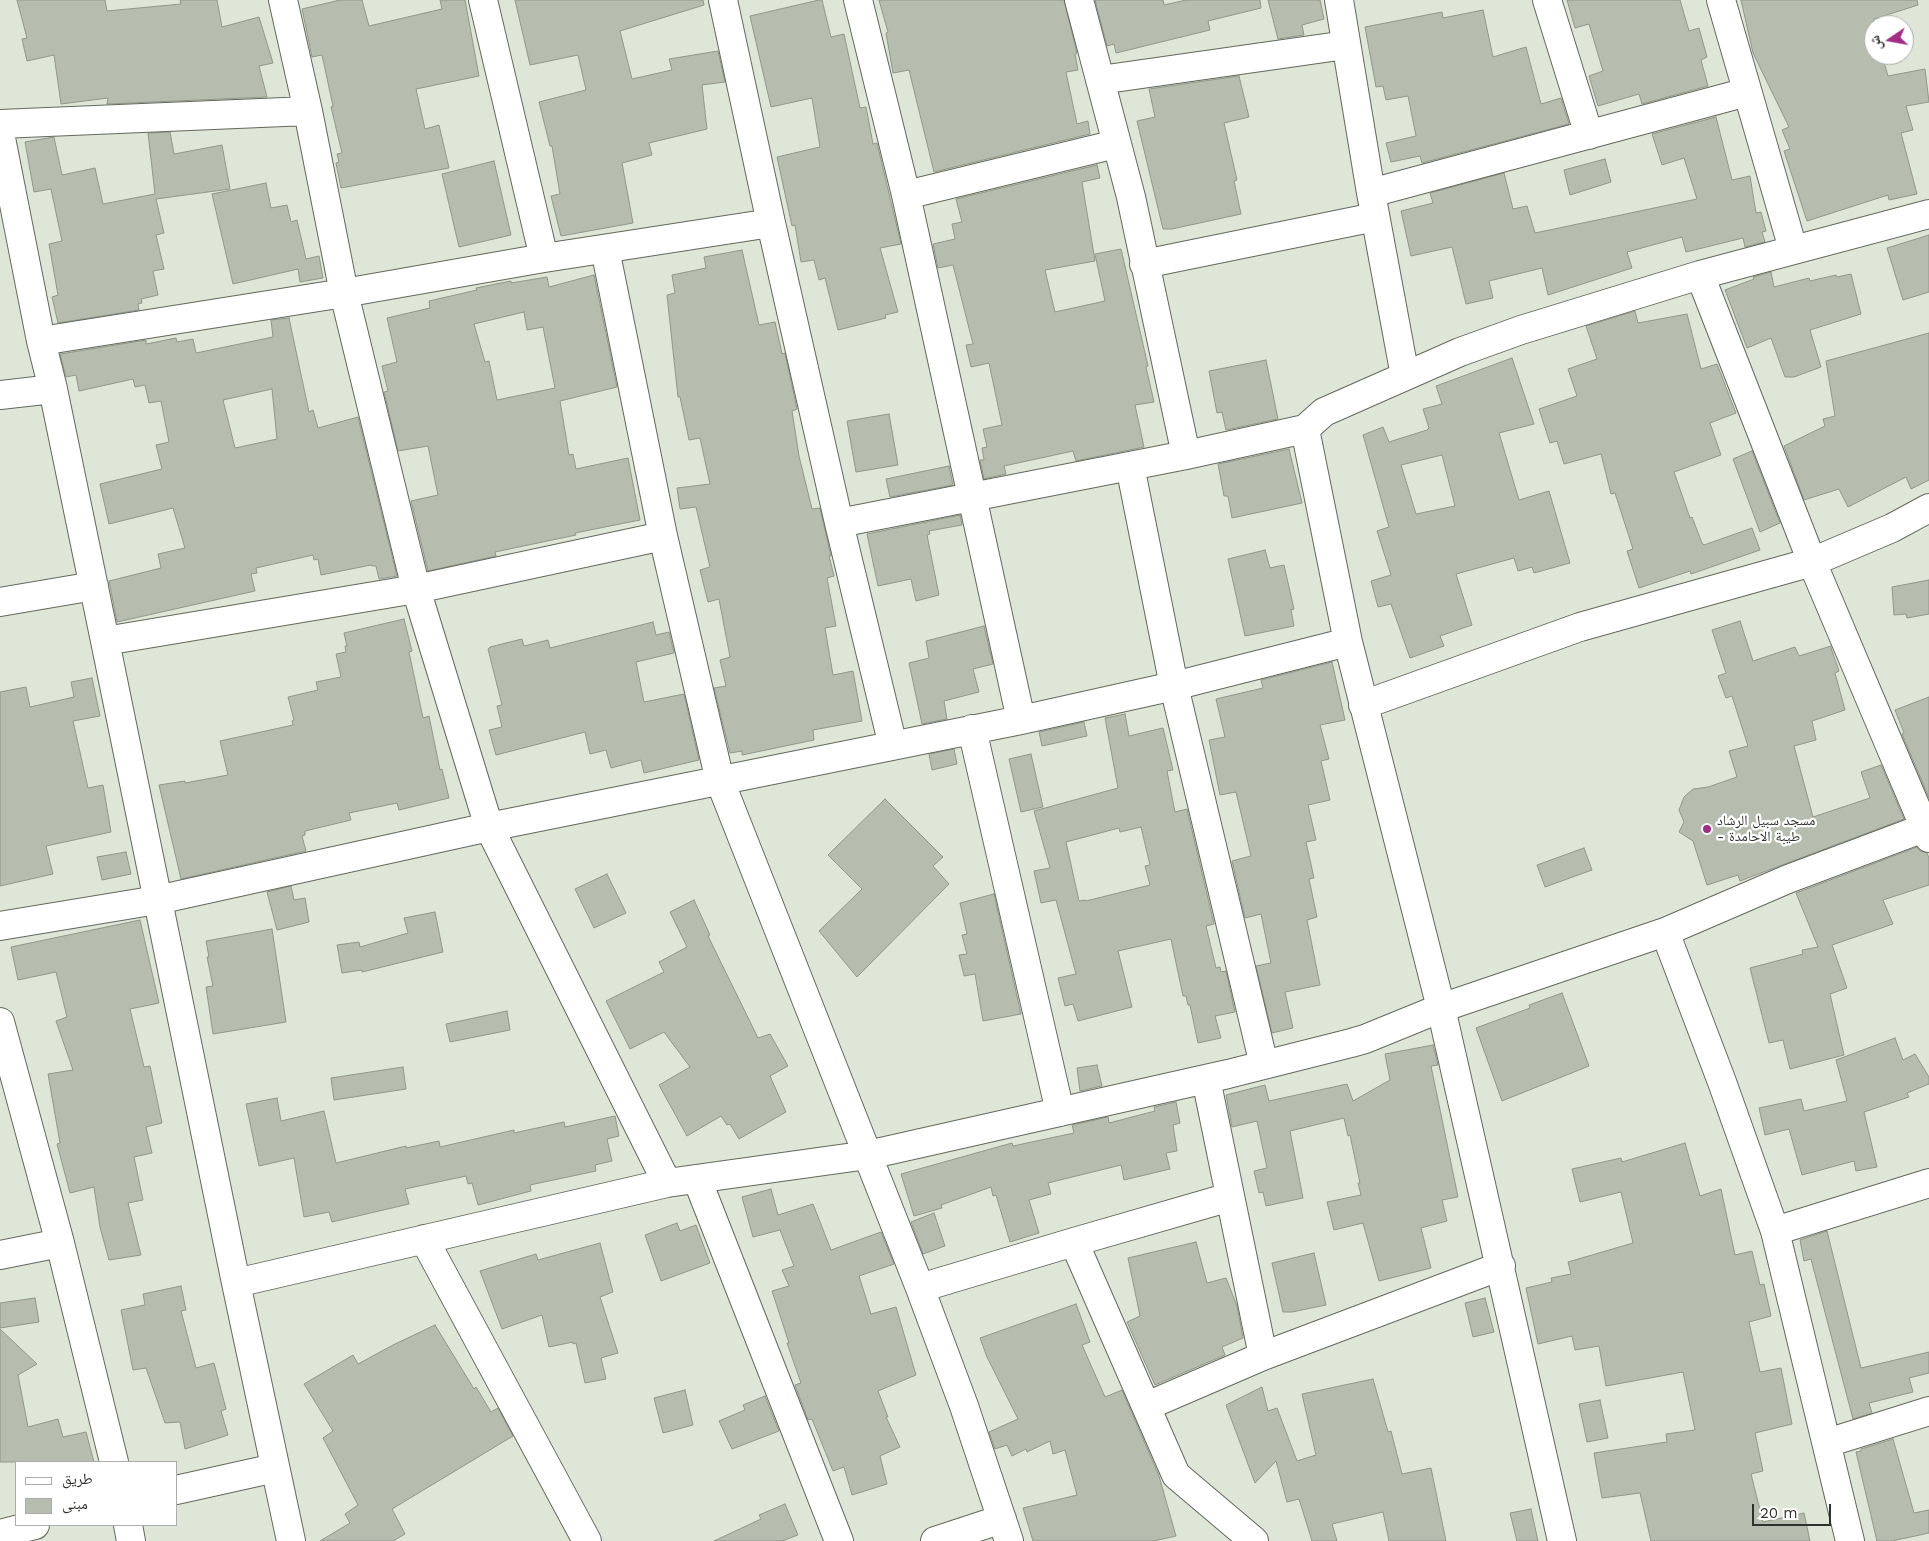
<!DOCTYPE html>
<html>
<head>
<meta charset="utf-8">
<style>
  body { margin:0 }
  #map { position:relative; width:1929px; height:1541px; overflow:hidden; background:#dee6d7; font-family:"Work Sans","Noto Naskh Arabic",sans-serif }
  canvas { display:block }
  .legend { position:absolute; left:15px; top:1461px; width:162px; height:65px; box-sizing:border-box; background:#fff; border:1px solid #acadab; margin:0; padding:6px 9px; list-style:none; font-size:15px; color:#2f312c }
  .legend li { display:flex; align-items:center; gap:10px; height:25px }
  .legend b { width:25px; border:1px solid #acadab }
  .north { position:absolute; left:1864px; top:15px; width:50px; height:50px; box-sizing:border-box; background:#fff; border:1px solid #acadab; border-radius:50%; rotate:258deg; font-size:14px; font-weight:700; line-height:20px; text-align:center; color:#2f312c }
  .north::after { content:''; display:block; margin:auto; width:18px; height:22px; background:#a32d86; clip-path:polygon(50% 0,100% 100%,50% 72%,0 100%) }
  .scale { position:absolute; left:1752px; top:1504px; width:79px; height:22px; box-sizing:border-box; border:2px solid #2f312c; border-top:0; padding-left:6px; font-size:15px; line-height:18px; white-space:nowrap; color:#2f312c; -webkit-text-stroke:4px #fff; paint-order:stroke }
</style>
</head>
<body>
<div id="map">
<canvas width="1929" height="1541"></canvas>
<ul class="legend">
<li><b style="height:6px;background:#fff"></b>طريق</li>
<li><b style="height:14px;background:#b6bdaf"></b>مبنى</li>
</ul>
<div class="north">ش</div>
<div class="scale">20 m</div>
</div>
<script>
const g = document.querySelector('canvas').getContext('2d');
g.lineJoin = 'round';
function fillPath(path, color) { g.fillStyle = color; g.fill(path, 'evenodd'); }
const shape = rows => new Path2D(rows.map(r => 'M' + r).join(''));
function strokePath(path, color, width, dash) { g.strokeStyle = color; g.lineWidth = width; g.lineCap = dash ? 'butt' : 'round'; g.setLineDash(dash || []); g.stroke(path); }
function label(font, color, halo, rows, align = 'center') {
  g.font = font + ' "Work Sans","Noto Naskh Arabic",sans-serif'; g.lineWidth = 4.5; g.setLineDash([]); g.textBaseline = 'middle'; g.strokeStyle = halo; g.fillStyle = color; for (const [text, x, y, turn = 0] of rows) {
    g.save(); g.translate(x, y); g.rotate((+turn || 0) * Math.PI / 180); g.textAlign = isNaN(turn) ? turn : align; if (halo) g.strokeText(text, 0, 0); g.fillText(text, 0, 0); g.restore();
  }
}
const building = shape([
  [17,0,105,0,107,11,181,4,180,0,217,0,222,27,259,17,273,63,259,66,267,97,107,104,108,98,61,104,54,55,27,61,22,39,27,38,17,0],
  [340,0,362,0,369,26,442,9,440,0,465,0,479,76,416,89,425,129,439,125,449,168,341,188,336,163,339,162,337,154,342,153,331,107,333,106,322,55,312,57,302,9,340,0],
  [515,0,703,0,704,5,620,31,632,79,672,70,669,59,718,51,725,82,702,85,707,129,649,143,652,155,622,163,633,223,561,236,551,196,560,194,552,146,550,146,539,102,586,90,578,55,530,65,515,0],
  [819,0,822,0,831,37,844,34,860,108,866,107,873,144,877,143,901,244,880,248,898,312,885,315,886,318,838,330,825,278,819,280,814,260,801,262,795,225,792,226,777,157,820,147,812,98,771,107,750,16,819,0],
  [879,0,1064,0,1077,53,1075,54,1078,70,1066,72,1077,124,1088,121,1090,134,934,172,909,70,893,73,886,33,888,32,879,0],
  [1095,0,1163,0,1164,5,1186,0,1260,0,1261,8,1208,21,1210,30,1116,53,1114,44,1107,46,1095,0],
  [1268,0,1320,0,1324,19,1302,25,1304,35,1278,39,1268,0],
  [1567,0,1680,0,1689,31,1699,28,1707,57,1701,60,1708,86,1642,104,1639,94,1598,106,1589,76,1603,71,1589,24,1575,28,1567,0],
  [1741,0,1917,0,1918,5,1874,19,1874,55,1882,55,1888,76,1925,69,1929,102,1906,106,1913,130,1901,133,1917,194,1889,200,1888,195,1807,221,1784,151,1790,149,1782,130,1789,127,1753,53,1741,0],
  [1483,10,1493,57,1526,47,1541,104,1561,98,1569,124,1422,163,1420,156,1391,162,1386,143,1416,136,1408,96,1386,100,1383,86,1376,87,1365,27,1442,12,1443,18,1483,10],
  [1239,76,1249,117,1224,123,1237,180,1234,181,1241,214,1172,229,1163,229,1137,121,1155,117,1149,89,1239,76],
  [1716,117,1732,180,1750,176,1756,213,1761,212,1766,231,1762,232,1765,242,1745,247,1743,238,1686,252,1682,237,1627,252,1632,268,1548,295,1542,268,1489,281,1493,298,1466,304,1452,247,1411,256,1401,211,1433,203,1430,193,1504,173,1513,209,1527,206,1535,233,1697,199,1684,158,1662,165,1652,134,1716,117],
  [170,132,174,154,222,145,230,189,156,199,164,233,156,235,164,269,153,271,158,295,141,299,142,303,138,304,139,310,58,323,52,297,58,295,49,244,62,241,51,189,34,192,25,142,54,137,62,175,95,168,103,204,155,194,148,133,170,132],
  [1605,159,1611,182,1570,195,1564,170,1605,159],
  [494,161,511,235,459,247,442,174,494,161],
  [1097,165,1100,178,1082,182,1095,261,1045,270,1055,312,1105,301,1095,254,1121,249,1148,366,1146,367,1154,402,1135,405,1144,447,1076,461,1073,451,1004,466,1006,474,984,479,980,460,984,460,982,448,987,447,983,429,1002,425,989,363,971,367,966,345,973,344,953,265,938,268,933,244,955,239,952,224,962,222,956,199,1097,165],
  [266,183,271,208,287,205,291,222,297,220,306,259,319,256,323,278,300,282,298,269,233,284,212,194,266,183],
  [1929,235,1929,292,1903,300,1887,248,1929,235],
  [742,250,759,325,775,322,782,354,785,353,797,409,792,411,799,456,812,509,820,508,831,556,829,556,834,576,827,578,836,626,825,628,833,675,853,671,862,721,813,730,814,740,742,755,742,751,730,753,714,688,726,686,720,660,730,657,719,599,708,602,700,570,710,567,696,507,680,509,677,488,710,484,700,438,689,440,680,397,678,397,667,295,675,293,672,275,706,268,704,257,742,250],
  [1771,272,1774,287,1809,278,1810,281,1836,275,1837,277,1851,274,1861,314,1810,330,1821,367,1794,377,1785,377,1771,338,1747,348,1725,290,1754,279,1753,277,1771,272],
  [594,275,617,387,560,401,569,455,573,454,576,469,628,458,640,520,575,533,576,535,495,552,496,556,428,571,411,501,438,495,428,446,398,451,384,392,388,391,382,366,397,362,387,318,430,308,429,301,477,290,476,288,511,281,511,283,547,277,549,287,594,275],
  [524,312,527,330,543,327,555,388,497,400,489,361,485,362,474,324,524,312],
  [1635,311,1638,323,1687,314,1701,369,1717,364,1736,413,1710,423,1721,455,1674,472,1690,518,1692,517,1702,543,1704,545,1752,528,1760,550,1691,574,1690,571,1639,588,1627,551,1633,549,1615,493,1611,494,1601,454,1564,464,1557,441,1550,443,1539,409,1577,396,1568,369,1597,359,1586,326,1635,311],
  [289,318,309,412,313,410,318,428,358,417,397,576,379,579,376,566,372,566,371,565,321,575,318,559,314,560,313,555,256,568,257,573,251,574,255,591,117,622,109,581,161,568,158,554,185,548,173,508,109,524,100,484,162,469,156,445,169,442,161,401,149,403,145,385,135,387,133,379,79,391,76,375,66,377,60,354,146,340,146,344,176,338,177,342,193,339,196,353,273,337,271,320,289,318],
  [272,389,277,439,235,448,223,400,272,389],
  [1929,333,1929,480,1911,489,1906,477,1848,507,1839,489,1804,500,1784,446,1825,426,1823,419,1835,416,1826,361,1929,333],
  [1512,358,1534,424,1499,433,1519,500,1549,491,1570,563,1534,573,1532,567,1518,571,1514,558,1456,574,1472,625,1440,636,1444,646,1410,658,1391,604,1378,607,1371,581,1391,575,1377,531,1389,527,1363,435,1383,427,1389,442,1427,430,1429,428,1423,409,1442,404,1436,386,1512,358],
  [1442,455,1455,506,1416,514,1401,465,1442,455],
  [1266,360,1278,419,1226,430,1222,412,1217,413,1209,371,1266,360],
  [889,414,898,465,856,472,847,421,889,414],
  [1289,449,1302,503,1232,518,1228,496,1224,496,1218,464,1289,449],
  [1752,451,1780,523,1760,532,1733,459,1752,451],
  [949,466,953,485,890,497,886,479,949,466],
  [960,515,962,525,929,531,930,534,927,535,939,595,916,601,911,579,878,586,867,534,960,515],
  [1265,550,1270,568,1284,565,1294,609,1291,610,1294,626,1245,636,1228,559,1265,550],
  [1929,580,1929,614,1907,618,1906,614,1894,615,1892,587,1929,580],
  [404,619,412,651,409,652,423,718,429,716,440,770,442,769,449,798,399,810,397,803,349,813,351,820,305,831,305,835,302,836,306,851,181,879,159,785,185,781,185,783,228,775,220,741,293,725,292,721,294,720,288,697,318,690,316,682,341,677,336,654,346,652,345,646,347,646,344,633,404,619],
  [1740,621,1753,661,1795,647,1799,656,1831,646,1831,648,1839,671,1835,673,1845,710,1812,721,1816,740,1794,746,1813,817,1870,798,1861,772,1881,765,1904,819,1740,881,1738,875,1707,885,1693,841,1679,832,1684,822,1679,810,1684,797,1693,789,1708,787,1737,777,1729,751,1748,746,1732,696,1726,698,1718,676,1726,673,1712,630,1740,621],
  [653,622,656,635,669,632,674,653,636,662,644,702,684,694,699,760,644,773,641,760,611,768,606,750,590,754,585,732,496,755,489,730,502,727,497,706,502,705,488,649,490,647,522,639,524,646,548,640,550,648,653,622],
  [984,626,993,664,973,669,979,692,944,701,947,719,922,724,909,663,929,658,926,641,984,626],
  [1332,662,1345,720,1320,725,1329,759,1321,761,1330,800,1308,805,1316,840,1306,842,1314,878,1309,879,1317,917,1307,920,1320,985,1285,992,1293,1028,1272,1033,1256,966,1271,963,1261,914,1245,918,1232,861,1251,856,1236,792,1220,795,1209,740,1225,737,1216,699,1263,688,1261,680,1332,662],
  [92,678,100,716,73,721,88,788,103,785,111,832,46,846,53,874,0,886,0,692,26,687,30,707,74,697,71,682,92,678],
  [1929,697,1929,798,1902,734,1904,733,1895,710,1929,697],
  [1125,714,1129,736,1163,728,1173,770,1167,771,1175,812,1187,809,1214,924,1206,926,1216,968,1220,967,1221,972,1226,971,1235,1012,1215,1016,1221,1038,1198,1043,1190,1005,1188,1005,1186,996,1183,996,1171,939,1118,951,1132,1007,1078,1021,1073,1004,1065,1006,1058,978,1076,974,1056,900,1041,903,1034,871,1050,868,1034,811,1118,788,1105,718,1125,714],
  [1141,827,1150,865,1145,866,1150,885,1086,901,1085,900,1079,901,1066,842,1119,828,1120,832,1141,827],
  [1084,722,1087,736,1042,746,1039,732,1084,722],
  [954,749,957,764,932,770,929,754,954,749],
  [1031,754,1043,807,1021,812,1009,759,1031,754],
  [885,799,943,857,933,866,949,884,857,977,819,931,862,889,828,855,885,799],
  [1917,847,1920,851,1927,853,1929,858,1929,885,1883,900,1893,924,1832,945,1847,988,1830,994,1844,1055,1790,1069,1783,1040,1769,1043,1750,968,1803,954,1802,950,1818,947,1796,893,1917,847],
  [1584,848,1592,870,1545,887,1537,865,1584,848],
  [126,852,131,874,102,880,97,857,126,852],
  [607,874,626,913,594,928,575,889,607,874],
  [291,886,294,900,305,898,309,922,277,930,267,892,291,886],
  [994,894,1021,1014,983,1021,975,974,964,976,959,955,967,954,962,935,967,934,960,903,994,894],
  [694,900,710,935,708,936,758,1038,770,1034,788,1066,770,1076,786,1112,739,1139,730,1124,727,1125,721,1116,687,1136,659,1085,690,1067,664,1032,630,1049,606,1001,664,972,659,962,687,947,670,912,694,900],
  [435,912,443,952,362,972,362,970,342,973,337,945,359,942,360,947,408,933,404,918,435,912],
  [140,920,159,1003,130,1009,144,1067,150,1066,162,1123,146,1127,152,1153,134,1157,143,1200,128,1203,141,1255,109,1260,100,1227,94,1187,70,1193,57,1144,60,1143,48,1074,73,1070,56,1021,67,1017,56,972,18,980,11,947,140,920],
  [272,929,286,1022,213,1034,206,987,213,986,207,957,209,957,206,941,272,929],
  [1562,993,1589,1066,1502,1101,1476,1028,1530,1008,1529,1005,1562,993],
  [507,1011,510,1030,450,1042,446,1024,507,1011],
  [1895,1038,1903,1060,1915,1054,1929,1077,1929,1084,1907,1093,1909,1097,1864,1112,1877,1167,1856,1171,1854,1161,1802,1175,1789,1129,1765,1135,1759,1108,1801,1099,1804,1111,1847,1101,1836,1060,1895,1038],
  [1433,1045,1438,1065,1431,1066,1458,1197,1442,1200,1447,1221,1421,1228,1431,1268,1379,1281,1363,1223,1334,1230,1327,1202,1361,1195,1358,1183,1360,1183,1350,1135,1348,1136,1344,1118,1290,1131,1303,1198,1266,1206,1263,1192,1259,1193,1254,1171,1267,1168,1257,1121,1232,1127,1226,1095,1265,1085,1269,1101,1347,1084,1353,1101,1390,1080,1385,1054,1433,1045],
  [1097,1065,1102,1086,1080,1091,1077,1068,1097,1065],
  [403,1067,406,1089,334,1100,331,1078,403,1067],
  [277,1098,281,1121,324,1111,336,1163,406,1146,406,1148,439,1141,440,1147,514,1130,514,1133,564,1122,565,1127,615,1116,619,1136,607,1139,612,1161,595,1165,596,1171,530,1185,531,1191,478,1205,472,1183,468,1184,466,1176,405,1189,409,1204,332,1222,329,1212,304,1217,294,1158,259,1166,246,1104,277,1098],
  [1176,1102,1180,1123,1173,1125,1177,1151,1166,1153,1170,1169,1124,1180,1121,1165,1048,1183,1051,1194,1029,1200,1039,1233,1010,1242,996,1195,993,1196,991,1187,941,1205,942,1208,914,1216,901,1174,1012,1143,1013,1146,1074,1133,1072,1125,1108,1117,1109,1123,1155,1111,1154,1107,1176,1102],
  [1685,1143,1700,1196,1721,1189,1735,1255,1752,1251,1760,1285,1764,1284,1771,1316,1749,1322,1760,1372,1781,1368,1792,1424,1755,1433,1763,1471,1751,1474,1763,1522,1804,1513,1810,1541,1651,1541,1640,1493,1602,1498,1594,1453,1667,1442,1666,1434,1695,1430,1683,1372,1606,1386,1599,1346,1575,1350,1572,1336,1538,1344,1526,1288,1552,1282,1551,1278,1571,1274,1568,1262,1633,1243,1621,1192,1580,1202,1572,1169,1621,1158,1622,1162,1685,1143],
  [771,1189,778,1215,813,1204,831,1250,881,1232,894,1264,859,1276,871,1314,896,1307,916,1375,878,1391,888,1417,886,1417,900,1447,880,1456,887,1484,852,1495,844,1467,833,1471,812,1419,808,1420,795,1385,801,1383,787,1343,789,1343,772,1291,789,1286,782,1270,794,1266,780,1230,753,1237,742,1197,771,1189],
  [934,1213,945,1246,923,1254,911,1222,934,1213],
  [677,1223,680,1231,696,1225,710,1263,661,1281,645,1235,677,1223],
  [1827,1231,1861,1368,1929,1352,1929,1373,1909,1378,1913,1392,1869,1403,1872,1413,1853,1419,1811,1259,1804,1261,1800,1240,1827,1231],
  [1196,1242,1207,1283,1226,1278,1237,1306,1243,1338,1222,1347,1225,1355,1155,1385,1127,1322,1140,1316,1128,1258,1196,1242],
  [600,1243,613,1292,600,1297,618,1353,601,1358,606,1379,585,1383,576,1343,573,1344,573,1342,549,1347,542,1315,502,1329,480,1271,536,1254,538,1260,600,1243],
  [1314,1253,1326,1305,1292,1312,1283,1312,1272,1263,1314,1253],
  [181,1286,186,1310,181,1311,196,1368,214,1363,226,1409,221,1411,228,1435,185,1449,180,1422,165,1423,146,1368,133,1370,121,1310,145,1305,143,1294,181,1286],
  [35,1298,39,1322,0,1328,0,1303,35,1298],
  [1485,1298,1494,1332,1473,1337,1465,1303,1485,1298],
  [1076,1304,1090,1342,1082,1345,1105,1397,1122,1390,1159,1476,1176,1536,1154,1541,1033,1541,1023,1508,1077,1495,1065,1450,1053,1454,1050,1441,1027,1452,1026,1449,1012,1456,1007,1445,995,1449,989,1432,1018,1419,987,1357,980,1338,1076,1304],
  [435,1325,474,1389,476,1387,491,1412,498,1408,513,1436,392,1509,405,1534,393,1541,320,1541,350,1523,345,1514,358,1505,323,1438,333,1431,304,1384,353,1355,358,1364,393,1345,435,1325],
  [0,1329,37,1364,18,1375,28,1427,58,1419,63,1437,86,1432,94,1462,0,1462,0,1329],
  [1373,1379,1388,1432,1391,1431,1402,1474,1431,1468,1446,1541,1389,1541,1383,1512,1332,1524,1337,1541,1312,1541,1299,1499,1287,1502,1276,1461,1255,1483,1226,1405,1262,1387,1268,1411,1277,1408,1297,1461,1316,1455,1302,1394,1373,1379],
  [685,1390,693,1425,663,1433,654,1398,685,1390],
  [765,1396,779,1431,732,1449,719,1421,745,1410,743,1405,765,1396],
  [1600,1400,1608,1438,1587,1442,1579,1404,1600,1400],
  [1893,1439,1914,1513,1929,1510,1929,1533,1892,1541,1877,1541,1856,1452,1861,1451,1861,1449,1893,1439],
  [785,1504,798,1535,782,1541,714,1541,761,1519,759,1515,785,1504],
  [1531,1509,1538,1541,1517,1541,1510,1513,1531,1509]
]);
fillPath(building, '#b6bdaf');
strokePath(building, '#90978a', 1);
const minor = shape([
  [283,0,308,111,344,293,416,589,489,827,667,1183],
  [483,0,544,258],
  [723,0,771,223,839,523,893,746],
  [858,0,906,195,1021,720],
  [1079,0,1131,197,1186,455],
  [1339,0,1371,193,1405,376],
  [1547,0,1589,135],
  [1721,0,1793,249],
  [1100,80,1346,45],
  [0,124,308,111],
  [0,133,41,341,53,389,105,641,236,1283,291,1541],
  [1371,193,1747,92],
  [906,195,1116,144],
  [605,249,663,536,720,781,920,1288,964,1406,1009,1541],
  [1144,264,1375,217],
  [1700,275,1812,562,1929,838],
  [41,341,344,293,544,258,771,223],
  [0,395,53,389],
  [1305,429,1348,642,1441,1008,1562,1541],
  [1130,466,1174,686,1264,1065],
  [839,523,1186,455,1305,429,1324,412,1460,352,1521,330,1700,275,1929,214],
  [0,602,94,586],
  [105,641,416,589,663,536],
  [1363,705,1580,627,1812,562,1892,528,1929,508],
  [972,729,1060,1112],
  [0,926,157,900,489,827,1021,720,1174,686,1348,642],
  [1665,932,1722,1082,1775,1231,1850,1541],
  [0,1022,60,1243,114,1462],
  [1206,1079,1263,1356],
  [697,1179,839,1541],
  [1775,1231,1929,1183],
  [424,1239,587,1541],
  [1074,1242,1176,1475,1254,1541],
  [0,1255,60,1243],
  [236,1283,667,1183,868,1155,1228,1074,1351,1043,1365,1039,1441,1008,1665,932,1788,879,1929,826],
  [920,1288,1074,1242,1230,1197],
  [1147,1406,1263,1356,1501,1266],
  [1827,1443,1929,1411],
  [176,1490,275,1468],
  [128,1525,131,1541],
  [0,1534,35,1525],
  [935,1541,1002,1519]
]);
strokePath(minor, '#63695c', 30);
strokePath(minor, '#fff', 28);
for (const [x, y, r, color] of [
  [1707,829,5,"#a32d86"]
]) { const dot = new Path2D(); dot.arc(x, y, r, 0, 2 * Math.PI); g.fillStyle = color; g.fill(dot); strokePath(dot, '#fff', 2); }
label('14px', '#2f312c', '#fff', [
  ["مسجد سبيل الرشاد",1717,821],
  ["- طيبة الاحامدة",1717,837]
], 'left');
</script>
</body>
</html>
